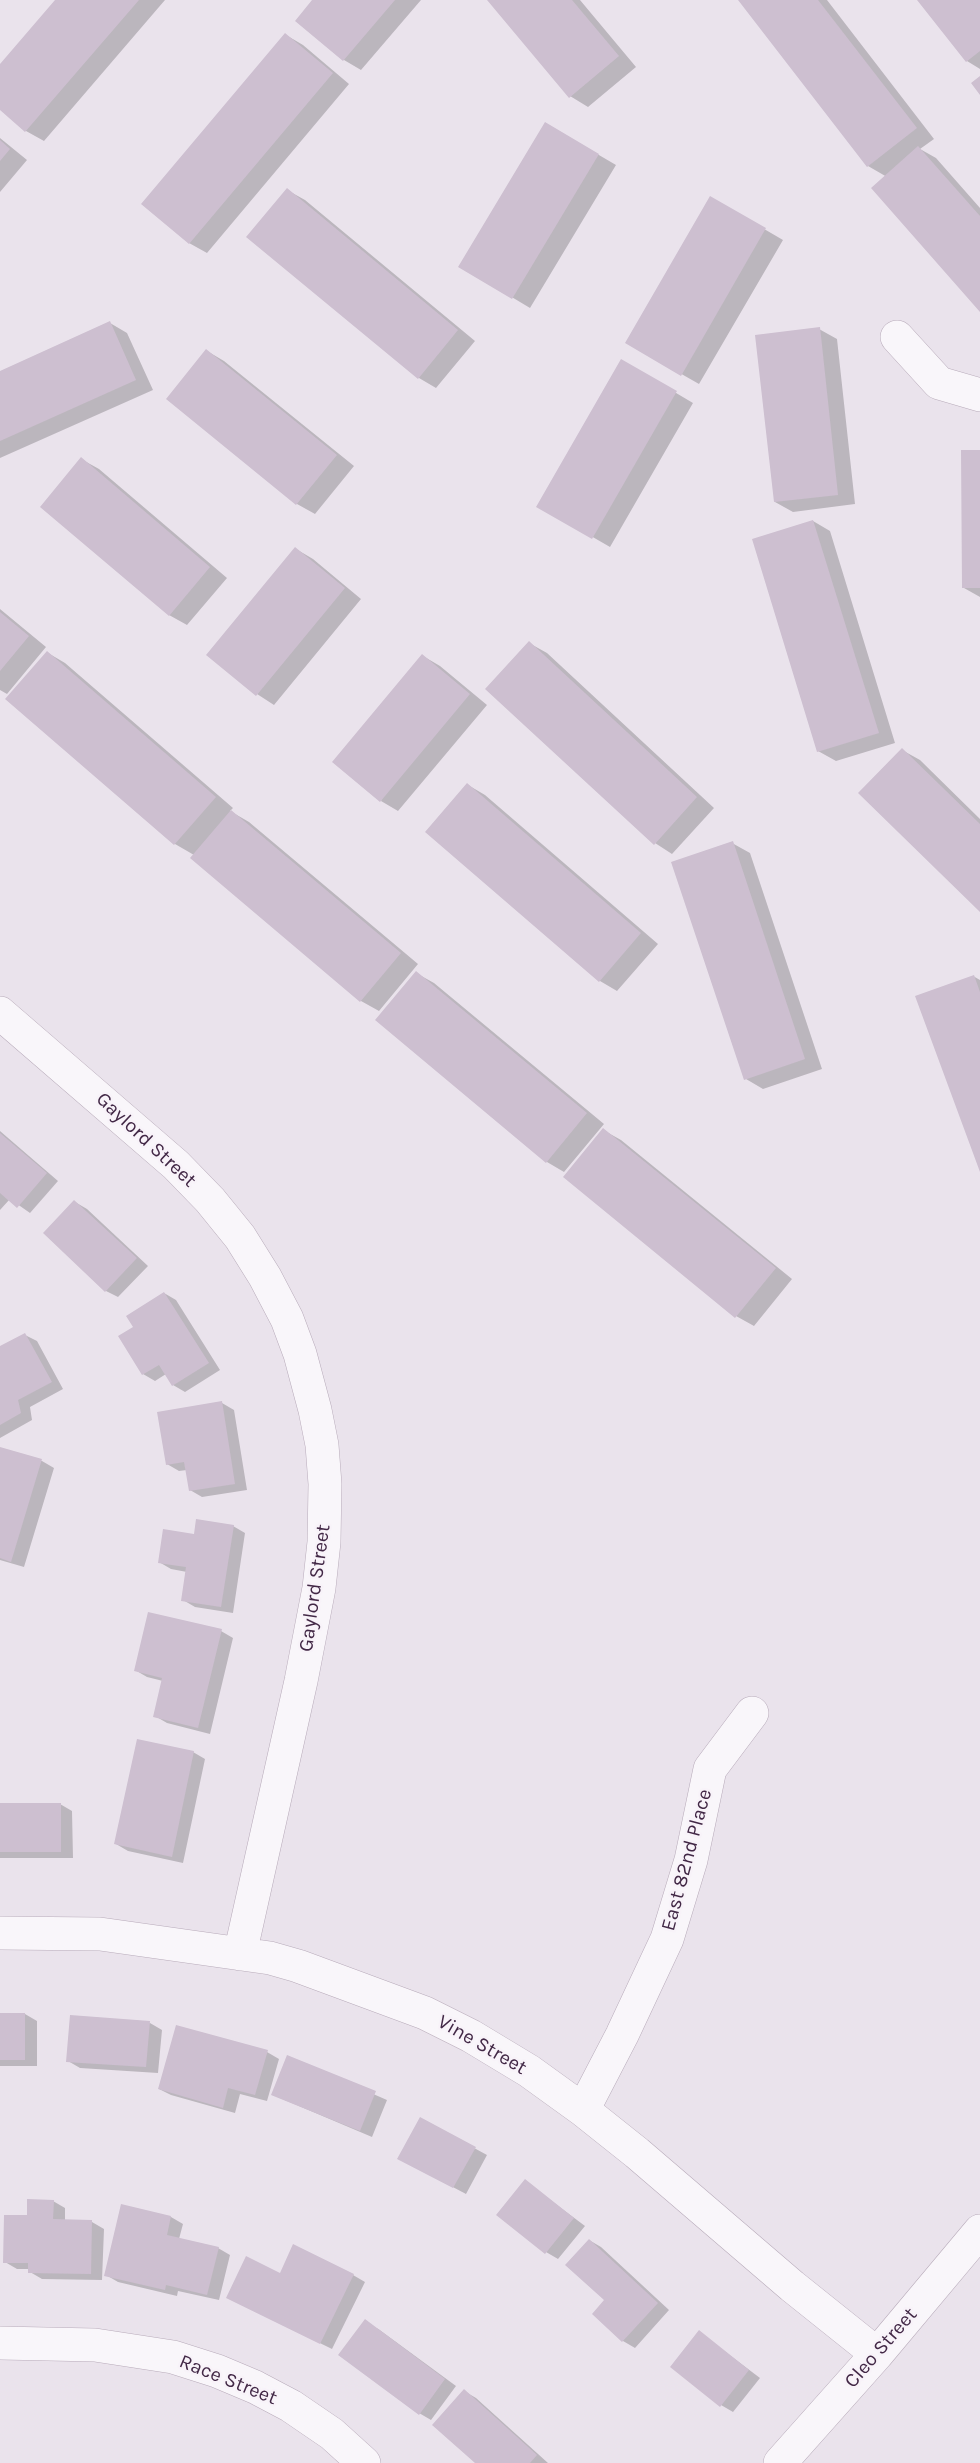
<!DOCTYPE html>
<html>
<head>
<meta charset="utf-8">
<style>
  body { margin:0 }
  canvas { display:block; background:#eae3ec }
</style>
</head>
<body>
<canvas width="980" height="2463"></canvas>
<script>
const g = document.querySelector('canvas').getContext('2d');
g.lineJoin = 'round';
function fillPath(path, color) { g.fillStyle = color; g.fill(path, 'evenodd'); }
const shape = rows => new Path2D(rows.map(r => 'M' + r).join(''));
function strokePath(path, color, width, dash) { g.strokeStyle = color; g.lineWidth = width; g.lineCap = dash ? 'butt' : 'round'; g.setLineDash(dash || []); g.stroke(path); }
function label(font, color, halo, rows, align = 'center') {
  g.font = font + ' Karla,sans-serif'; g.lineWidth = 5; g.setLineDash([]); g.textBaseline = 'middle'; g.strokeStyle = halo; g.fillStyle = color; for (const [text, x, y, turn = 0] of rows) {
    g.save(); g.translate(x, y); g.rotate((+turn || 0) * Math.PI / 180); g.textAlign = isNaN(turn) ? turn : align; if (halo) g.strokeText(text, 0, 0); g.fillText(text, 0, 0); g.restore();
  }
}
fillPath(shape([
  [57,0,165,0,44,141,26,131,0,108,0,66],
  [314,0,421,0,361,70,344,60],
  [489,0,580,0,636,67,588,107,570,96],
  [740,0,827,0,934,139,920,149,936,158,980,208,980,310,887,177,868,166],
  [919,0,980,0,980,69,967,61],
  [286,35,303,45,349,84,207,253,189,243],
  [546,124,616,165,530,308,460,266],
  [0,138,27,160,0,192],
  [287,190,305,200,475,341,436,388,419,378],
  [711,198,783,240,699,384,627,343],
  [110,323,127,333,153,390,0,458,0,372],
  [819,329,837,339,855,504,793,512,775,502],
  [207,351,224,361,354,466,315,514,297,504,168,399],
  [622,361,693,403,610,547,539,506],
  [980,452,980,597,964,588],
  [81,459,99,469,227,578,187,625,169,615],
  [813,521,830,531,895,743,836,761,818,751],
  [296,549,313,559,361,599,274,705,257,694],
  [0,609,46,647,7,694,0,690],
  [529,643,547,653,714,808,672,854,655,843],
  [48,653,65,663,233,808,230,811,249,822,418,964,379,1011,361,1001,192,858,194,855,175,844,7,699],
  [423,656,440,666,487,705,398,811,381,801],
  [902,750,920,760,980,819,980,910],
  [468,785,485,795,658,944,617,991,600,981],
  [732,843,750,853,822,1069,763,1089,746,1079],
  [416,973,434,983,604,1124,564,1172,547,1162],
  [973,976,980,980,980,1169],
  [603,1130,621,1140,792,1279,754,1326,736,1316],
  [0,1131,58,1181,30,1213,10,1199,0,1210],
  [75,1202,87,1209,148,1266,118,1297,106,1291],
  [164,1293,176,1300,220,1370,185,1392,173,1385,166,1374,155,1381,143,1374,135,1327],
  [25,1335,37,1341,63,1389,30,1407,32,1420,0,1438,0,1348],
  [222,1403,234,1410,247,1490,202,1497,190,1490,187,1470,179,1471,167,1464],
  [0,1448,42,1461,54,1468,24,1567,0,1560],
  [233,1526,245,1533,233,1613,195,1607,183,1600,187,1572,171,1569,159,1562,195,1535],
  [221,1631,233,1638,210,1734,167,1723,155,1716,163,1681,147,1677,135,1670],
  [193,1752,205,1759,183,1863,128,1851,116,1844],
  [60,1804,72,1811,73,1858,0,1858,0,1805],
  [0,2014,25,2014,37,2021,37,2066,0,2066],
  [150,2023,162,2030,158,2073,80,2068,68,2061],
  [267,2052,279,2059,267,2101,240,2094,235,2113,171,2095,159,2089],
  [288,2057,387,2100,372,2137,273,2095],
  [421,2119,487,2155,466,2194,411,2165],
  [525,2181,585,2226,558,2259,546,2252],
  [53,2201,65,2208,65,2221,92,2222,104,2229,102,2280,42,2279,30,2272,30,2269,17,2269,5,2262,28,2217],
  [122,2205,171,2217,183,2224,179,2239,218,2248,230,2255,219,2300,178,2291,177,2296,118,2282,106,2275],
  [589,2240,601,2247,669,2310,635,2348,623,2341,607,2300],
  [280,2275,353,2275,365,2282,332,2349,240,2304],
  [377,2328,456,2386,431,2420,419,2413],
  [699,2332,760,2378,733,2412,721,2405],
  [464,2391,476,2398,548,2463,477,2463]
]), '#0003');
fillPath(shape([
  [55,0,139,0,25,132,0,110,0,64],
  [312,0,395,0,343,61,295,21],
  [487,0,572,0,619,56,569,98],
  [738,0,818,0,917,128,867,167],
  [917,0,980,0,980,51,966,62],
  [285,33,333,73,189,244,141,204],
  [980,76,980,95,971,83],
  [545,122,599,154,512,299,458,267],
  [0,140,10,149,0,161],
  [918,146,980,216,980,312,871,188],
  [287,188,458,330,418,379,246,237],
  [710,196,766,228,681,376,625,343],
  [110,321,136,380,0,441,0,371],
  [820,327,838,495,774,502,755,335],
  [206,349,337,455,296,505,166,399],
  [621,359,677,391,592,539,536,507],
  [961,450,980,450,980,588,962,588],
  [81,457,210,567,169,616,40,507],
  [813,520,879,733,817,752,752,539],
  [295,547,345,588,256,696,206,655],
  [0,612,29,636,0,671],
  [529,641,697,797,654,845,485,689],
  [47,651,216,797,174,845,5,699],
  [422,654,470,694,380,802,332,762],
  [902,748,980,824,980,912,858,793],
  [467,783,641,933,599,982,425,832],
  [231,810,401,953,360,1002,190,858],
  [733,841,805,1059,744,1080,671,862],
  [416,971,587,1113,546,1163,375,1020],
  [974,975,980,992,980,1172,915,996],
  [603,1128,776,1268,735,1318,563,1177],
  [0,1133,47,1173,17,1208,0,1193],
  [74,1200,137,1258,105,1292,43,1233],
  [164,1292,209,1363,172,1386,159,1365,142,1375,118,1336,133,1327,126,1316],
  [25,1333,52,1382,18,1400,21,1413,0,1425,0,1346],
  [222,1401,235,1484,189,1491,184,1462,166,1465,157,1412],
  [0,1447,42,1459,11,1562,0,1558],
  [196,1519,234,1525,221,1607,181,1601,186,1567,158,1563,163,1529,194,1534],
  [148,1612,222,1629,198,1728,153,1717,162,1678,134,1671],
  [137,1739,194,1751,172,1857,114,1844],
  [0,1803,61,1803,61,1852,0,1852],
  [0,2013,25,2013,25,2060,0,2060],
  [70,2015,150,2021,146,2067,66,2062],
  [176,2025,268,2050,255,2095,228,2088,223,2108,158,2089],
  [287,2055,376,2091,360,2131,271,2095],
  [420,2117,476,2147,453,2188,397,2159],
  [525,2179,574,2218,545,2254,496,2215],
  [27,2199,54,2200,53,2219,92,2220,91,2274,28,2273,28,2263,3,2263,4,2215,27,2215],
  [121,2204,171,2216,167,2235,219,2247,207,2295,166,2285,165,2290,104,2276],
  [589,2239,658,2303,622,2342,592,2314,604,2300,565,2265],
  [293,2244,354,2274,320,2344,226,2298,246,2256,280,2273],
  [365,2319,445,2379,419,2415,338,2355],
  [699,2330,749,2370,720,2407,670,2367],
  [464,2389,537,2455,530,2463,475,2463,432,2425]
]), '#cdbfd0');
const minor = shape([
  [897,337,939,383,980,395],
  [0,1013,176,1165,210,1200,240,1237,265,1277,287,1319,300,1354,315,1410,322,1445,325,1484,324,1542,319,1588,301,1681,240,1954],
  [0,1933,100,1934,270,1958,298,1966,425,2013,471,2036,529,2071,583,2110,637,2153,792,2286,877,2354],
  [583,2110,622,2035,667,1939,691,1860,710,1769,752,1713],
  [0,2343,95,2345,173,2357,217,2371,255,2387,291,2406,332,2434,364,2463],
  [780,2463,877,2354,980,2231]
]);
strokePath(minor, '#b8abba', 34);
strokePath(minor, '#f9f6fa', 33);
label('20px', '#422846', '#f8f3f9', [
  ["Gaylord Street",146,1140,43],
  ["Gaylord Street",315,1588,-82],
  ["East 82nd Place",687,1860,-75],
  ["Vine Street",482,2045,30],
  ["Cleo Street",881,2348,-49],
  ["Race Street",228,2380,22]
]);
</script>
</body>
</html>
